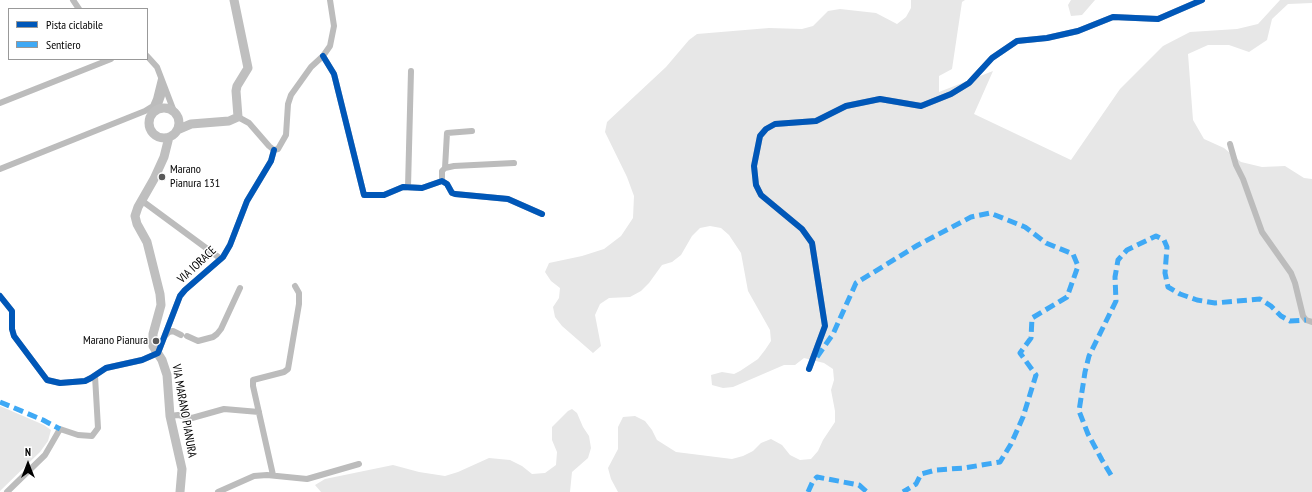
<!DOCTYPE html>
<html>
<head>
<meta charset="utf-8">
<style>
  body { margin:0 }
  #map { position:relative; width:1312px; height:492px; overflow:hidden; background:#fff; font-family:"PT Sans Narrow",sans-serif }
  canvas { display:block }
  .legend { position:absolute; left:8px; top:8px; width:140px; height:52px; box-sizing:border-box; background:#fff; border:1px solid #999; margin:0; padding:5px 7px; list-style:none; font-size:12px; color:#000 }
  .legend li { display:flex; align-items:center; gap:8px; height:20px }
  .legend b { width:20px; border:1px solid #999 }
  .north { position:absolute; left:8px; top:444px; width:40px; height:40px; -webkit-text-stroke:3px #fff; paint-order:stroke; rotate:0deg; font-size:11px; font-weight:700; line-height:16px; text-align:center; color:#000 }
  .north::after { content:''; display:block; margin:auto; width:14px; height:18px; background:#000; clip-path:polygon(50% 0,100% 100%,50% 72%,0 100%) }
</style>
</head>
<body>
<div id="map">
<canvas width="1312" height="492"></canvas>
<ul class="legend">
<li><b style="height:5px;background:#0057b8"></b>Pista ciclabile</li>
<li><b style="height:5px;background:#3fa9f5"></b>Sentiero</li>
</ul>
<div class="north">N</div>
</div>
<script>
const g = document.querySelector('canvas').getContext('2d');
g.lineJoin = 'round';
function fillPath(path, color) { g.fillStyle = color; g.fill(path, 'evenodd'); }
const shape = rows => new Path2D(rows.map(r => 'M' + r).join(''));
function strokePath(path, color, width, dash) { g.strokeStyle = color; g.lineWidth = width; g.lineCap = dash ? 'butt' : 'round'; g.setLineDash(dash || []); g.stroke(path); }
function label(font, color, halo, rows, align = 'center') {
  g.font = font + ' "PT Sans Narrow",sans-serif'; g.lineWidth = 3; g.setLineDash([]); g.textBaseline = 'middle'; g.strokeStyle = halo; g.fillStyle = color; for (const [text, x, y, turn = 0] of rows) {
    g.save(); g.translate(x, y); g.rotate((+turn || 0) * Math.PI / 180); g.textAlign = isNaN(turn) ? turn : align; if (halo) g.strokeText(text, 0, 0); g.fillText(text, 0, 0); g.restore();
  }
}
fillPath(shape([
  [911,0,965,0,962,2,952,69,939,76,939,92,993,71,974,114,1071,160,1120,89,1163,46,1190,32,1237,29,1258,24,1280,0,1312,0,1312,3,1288,4,1272,19,1267,40,1249,52,1229,45,1208,45,1188,54,1193,120,1204,139,1224,148,1241,162,1262,167,1285,166,1304,178,1312,179,1312,492,618,492,611,479,608,468,618,449,618,427,623,417,635,416,645,421,652,430,657,440,676,452,732,459,743,456,753,451,761,443,771,439,782,445,790,455,800,460,811,459,818,451,823,440,835,422,835,411,831,390,834,380,833,369,824,363,804,358,795,365,784,365,733,387,723,388,712,385,711,375,722,372,734,374,740,371,758,359,765,350,771,341,770,330,748,291,741,253,729,235,721,228,710,226,700,228,692,236,681,255,672,262,662,265,649,283,641,291,630,297,609,298,600,304,595,315,601,346,593,353,562,326,555,317,553,307,559,298,560,288,551,281,545,272,549,263,582,256,604,249,621,236,633,218,634,196,627,177,605,132,607,122,666,67,689,40,697,34,769,28,802,29,813,26,828,11,840,9,876,13,897,24,906,17,911,8],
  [1071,0,1095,0,1082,15,1071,16,1068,5],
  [0,406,44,425,51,430,48,441,40,452,0,491],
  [572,409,577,413,583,427,589,436,591,448,588,458,572,472,570,492,321,492,315,485,325,479,393,465,419,472,445,476,458,472,489,458,510,460,522,466,532,474,545,473,556,465,557,452,552,440,552,427,568,411]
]), '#e7e7e7');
strokePath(shape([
  [73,0,79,9],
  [147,56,157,67,175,114],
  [323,56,334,74,364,195,384,195,403,187,422,188,442,181,447,184,452,193,455,194,508,199,542,214],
  [0,103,111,59],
  [157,110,162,96,163,87],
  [238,117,249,123,269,146,274,150,278,149,286,135,288,104,291,95,311,67,323,56,330,46,334,26,330,0],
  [1230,144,1236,165,1243,179,1262,232,1291,273,1295,283,1303,316,1306,320,1312,322],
  [445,168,447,133,472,131],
  [0,169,145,111,153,106,156,99,161,79],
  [442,181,442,171,445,168,454,166,514,163],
  [408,187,411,71],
  [141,200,221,259],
  [0,296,12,311,12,329,14,336,47,380,60,383,85,381,91,378,106,368,142,360,158,353,180,296,185,290,223,257,230,245,247,201,271,161,274,150],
  [165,336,169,332,173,331,181,335],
  [187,336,198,341,213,337,217,334,221,329,240,288],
  [809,369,825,326,812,243,802,229,761,195,756,185,754,166,760,136,766,129,775,124,816,121,846,106,880,99,921,106,951,94,969,83,992,58,1017,41,1047,38,1078,31,1113,17,1158,19,1202,0],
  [170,416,178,415,192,418,224,409,259,412],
  [273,475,253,386,253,380,284,372,288,369,299,304,299,293,295,286],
  [7,492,45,455,60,429,78,435,92,436,98,428,95,376],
  [218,492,254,476,267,475,307,479,359,464]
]), '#bcbcbc', 6);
strokePath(shape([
  '149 123a15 15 0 1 1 30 0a15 15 0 1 1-30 0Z',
  [177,130,191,124,229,121,238,117,236,91,237,86,248,68,234,0],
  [169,137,164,157,154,179,138,207,135,216,137,224,147,242,160,294,161,305,153,334,153,346,162,360,167,375,170,416,182,469,180,492]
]), '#bfbfbf', 9);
strokePath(shape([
  [817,357,833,334,856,283,918,245,971,217,990,213,1025,227,1046,243,1073,254,1078,266,1067,297,1032,318,1031,338,1020,353,1036,375,1023,417,1011,444,1000,462,964,468,936,470,921,474,916,484,903,492],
  [0,402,43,420,60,429],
  [1111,475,1102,460,1088,434,1079,411,1085,372,1089,356,1116,301,1115,277,1118,260,1127,250,1156,236,1164,240,1167,247,1165,273,1168,287,1180,294,1197,300,1215,303,1260,299,1271,306,1281,316,1290,321,1306,320],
  [808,492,813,481,817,477,859,485,867,492]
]), '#3fa9f5', 5, [10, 5]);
strokePath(shape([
  [323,56,334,74,364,195,384,195,403,187,422,188,442,181,447,184,452,193,455,194,508,199,542,214],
  [0,296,12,311,12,329,14,336,47,380,60,383,85,381,91,378,106,368,142,360,158,353,180,296,185,290,223,257,230,245,247,201,271,161,274,150],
  [809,369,825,326,812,243,802,229,761,195,756,185,754,166,760,136,766,129,775,124,816,121,846,106,880,99,921,106,951,94,969,83,992,58,1017,41,1047,38,1078,31,1113,17,1158,19,1202,0]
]), '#0057b8', 6);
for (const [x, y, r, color] of [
  [162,177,4,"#595959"],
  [156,341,4,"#595959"]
]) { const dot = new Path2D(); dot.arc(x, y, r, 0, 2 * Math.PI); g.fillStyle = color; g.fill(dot); strokePath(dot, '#fff', 1.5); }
label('12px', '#000', '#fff', [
  ["Marano",170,170],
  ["Pianura 131",170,184],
  ["Marano Pianura",148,341,"right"]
], 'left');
label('12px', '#000', '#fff', [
  ["VIA IORACE",197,265,-43],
  ["VIA MARANO PIANURA",184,411,80]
]);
</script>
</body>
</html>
